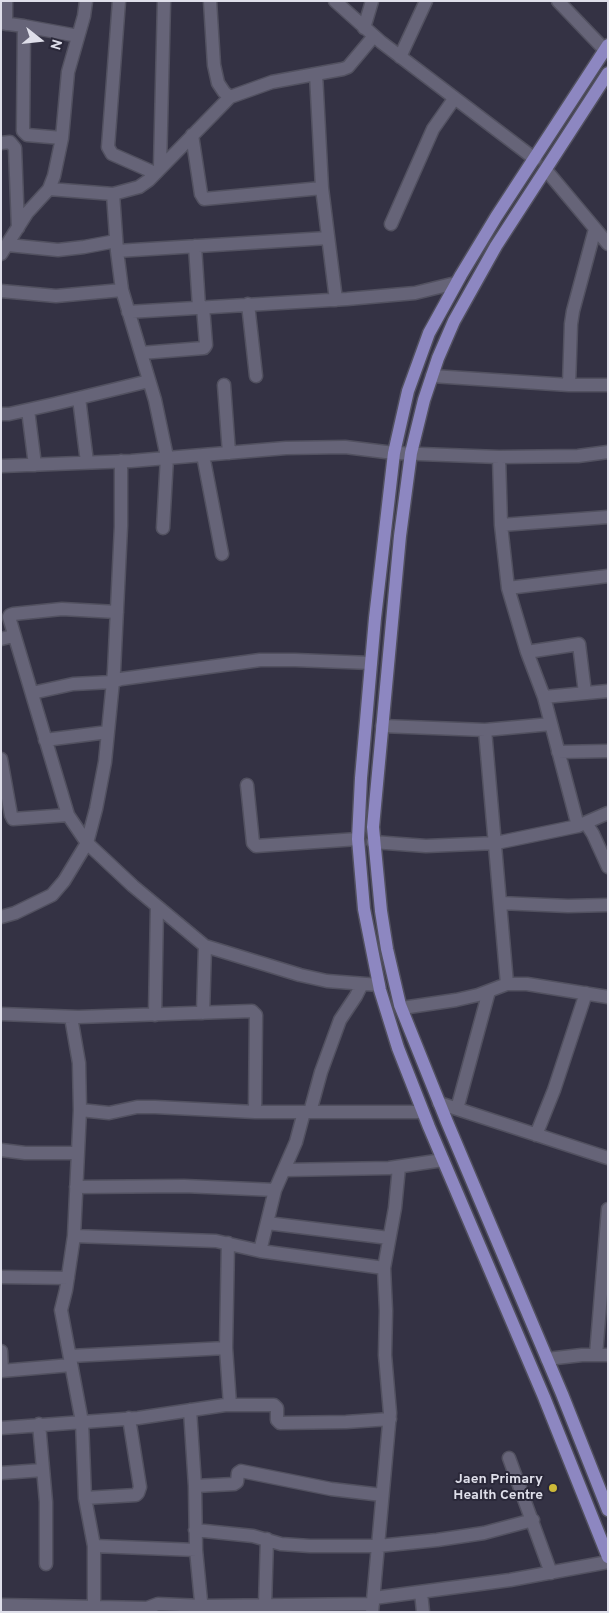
<!DOCTYPE html>
<html>
<head>
<meta charset="utf-8">
<style>
  body { margin:0 }
  #map { position:relative; width:609px; height:1613px; overflow:hidden; background:#343244; font-family:Overpass,sans-serif }
  canvas { display:block }
  .frame { position:absolute; inset:0; border:2px solid #dfdfea; pointer-events:none }
  .north { position:absolute; left:15px; top:15px; width:50px; height:50px; -webkit-text-stroke:4px #2a2839; paint-order:stroke; rotate:106deg; font-size:14px; font-weight:700; line-height:20px; text-align:center; color:#dfdfea }
  .north::after { content:''; display:block; margin:auto; width:18px; height:22px; background:#dfdfea; clip-path:polygon(50% 0,100% 100%,50% 72%,0 100%) }
</style>
</head>
<body>
<div id="map">
<canvas width="609" height="1613"></canvas>
<div class="frame"></div>
<div class="north">N</div>
</div>
<script>
const g = document.querySelector('canvas').getContext('2d');
g.lineJoin = 'round';
const shape = rows => new Path2D(rows.map(r => 'M' + r).join(''));
function strokePath(path, color, width, dash) { g.strokeStyle = color; g.lineWidth = width; g.lineCap = dash ? 'butt' : 'round'; g.setLineDash(dash || []); g.stroke(path); }
function label(font, color, halo, rows, align = 'center') {
  g.font = font + ' Overpass,sans-serif'; g.lineWidth = 4; g.setLineDash([]); g.textBaseline = 'middle'; g.strokeStyle = halo; g.fillStyle = color; for (const [text, x, y, turn = 0] of rows) {
    g.save(); g.translate(x, y); g.rotate((+turn || 0) * Math.PI / 180); g.textAlign = isNaN(turn) ? turn : align; if (halo) g.strokeText(text, 0, 0); g.fillText(text, 0, 0); g.restore();
  }
}
const street = shape([
  [6,1,6,24],
  [119,1,108,147,112,154,155,173],
  [210,1,214,65,218,83,224,92,230,97],
  [335,1,381,42,535,159],
  [558,1,605,50],
  [1,23,24,26,78,36],
  [24,26,23,131,27,135,62,138],
  [364,28,372,1],
  [400,57,426,1],
  [316,74,322,188,336,300],
  [192,135,201,194,204,199,322,188],
  [1,143,10,142,15,148,18,228],
  [160,167,164,1],
  [546,170,608,244],
  [49,189,113,194,139,187,149,180,230,97,272,82,343,69,348,67,374,36],
  [113,194,117,251,122,290,155,400,167,457,163,528],
  [391,224,433,129,454,99],
  [8,245,58,250,84,247,116,241],
  [195,246,199,307],
  [117,251,328,238],
  [1,254,27,213,49,189,54,176,62,138,68,72,84,16,86,1],
  [1,291,56,296,122,290],
  [248,304,256,376],
  [128,312,347,299,415,293,456,283],
  [141,353,204,348,206,345,203,307],
  [432,376,569,385,608,385],
  [224,385,229,453],
  [569,385,571,324,573,311,595,229],
  [79,398,87,462],
  [28,410,35,465],
  [1,414,9,414,54,404,149,381],
  [203,455,222,554],
  [499,457,501,525,508,588,527,652,544,697,578,826],
  [1,466,131,461,286,448,345,447,394,453,499,457,578,456,608,452],
  [501,525,608,517],
  [508,588,608,576],
  [117,612,62,609,13,614,10,615,9,617,68,815,87,843,133,886,205,946,300,975,327,981,379,985],
  [1,639,13,636],
  [527,652,579,644,585,693],
  [32,693,73,684,112,682,121,679,260,660,295,660,371,663],
  [544,697,608,691],
  [382,726,485,730,551,724],
  [485,730,507,984],
  [45,740,108,732],
  [558,752,608,751],
  [1,759,11,815,13,819,68,815],
  [247,785,253,843,256,846,358,839],
  [586,823,593,834,608,867],
  [373,842,426,846,496,843,578,826,608,813],
  [500,903,568,906,608,905],
  [1,917,15,913,52,895,64,881,87,843,96,809,105,762,114,671,121,526,121,461],
  [402,1008,456,1000,478,995,507,984,527,984,608,997],
  [203,1013,205,946],
  [1,1014,78,1017,252,1011,256,1015,255,1112],
  [155,1015,157,907],
  [71,1017,79,1063,80,1110,74,1236,66,1290,61,1310,82,1422,85,1498,94,1546,94,1612],
  [439,1103,608,1158],
  [457,1109,489,991],
  [80,1110,109,1113,137,1107,155,1107,255,1112,423,1112],
  [310,1112,321,1072,340,1020,356,996,362,984],
  [536,1135,554,1090,586,993],
  [1,1150,25,1153,78,1153],
  [285,1170,389,1168,443,1160],
  [76,1187,184,1186,275,1190],
  [267,1223,389,1238],
  [74,1236,216,1241,260,1251,384,1268],
  [228,1243,226,1348,230,1405],
  [260,1251,275,1190,296,1142,304,1112],
  [1,1277,68,1278],
  [1,1351,2,1371],
  [596,1355,608,1209],
  [70,1356,226,1348],
  [547,1359,582,1355,608,1355],
  [1,1371,71,1365],
  [190,1410,195,1486,196,1550,202,1612],
  [39,1424,46,1502,46,1564],
  [1,1428,138,1418,225,1405,274,1405,277,1408,277,1420,280,1423,346,1422,390,1419],
  [509,1458,551,1573],
  [1,1473,43,1470],
  [195,1486,234,1484,237,1482,238,1473,241,1471,331,1489,382,1495],
  [85,1498,136,1495,138,1493,140,1487,129,1418],
  [195,1530,253,1536,281,1544,310,1546,378,1546,437,1540,484,1533,533,1520],
  [94,1546,196,1550],
  [421,1592,423,1612],
  [374,1598,510,1580,608,1562],
  [1,1605,147,1608,158,1604,202,1606,373,1604],
  [265,1605,267,1539],
  [372,1612,390,1413,385,1355,386,1311,384,1268,395,1208,399,1167]
]);
const primary = shape([
  [608,45,496,217,461,275,429,333,408,391,394,453,375,618,361,778,358,839,364,909,380,990,398,1048,429,1127,544,1397,608,1557],
  [608,73,496,246,454,321,438,358,424,400,411,453,400,536,373,827,381,911,387,949,400,1005,447,1122,562,1394,608,1510]
]);
strokePath(street, '#525160', 15);
strokePath(primary, '#525160', 15);
strokePath(street, '#666478', 12);
strokePath(primary, '#8d87c1', 12);
for (const [x, y, r, color] of [
  [553,1488,5,"#cdb938"]
]) { const dot = new Path2D(); dot.arc(x, y, r, 0, 2 * Math.PI); g.fillStyle = color; g.fill(dot); strokePath(dot, '#2a2839', 2); }
label('bold 14px', '#dfdfea', '#2a2839', [
  ["Jaen Primary",543,1480],
  ["Health Centre",543,1496]
], 'right');
</script>
</body>
</html>
